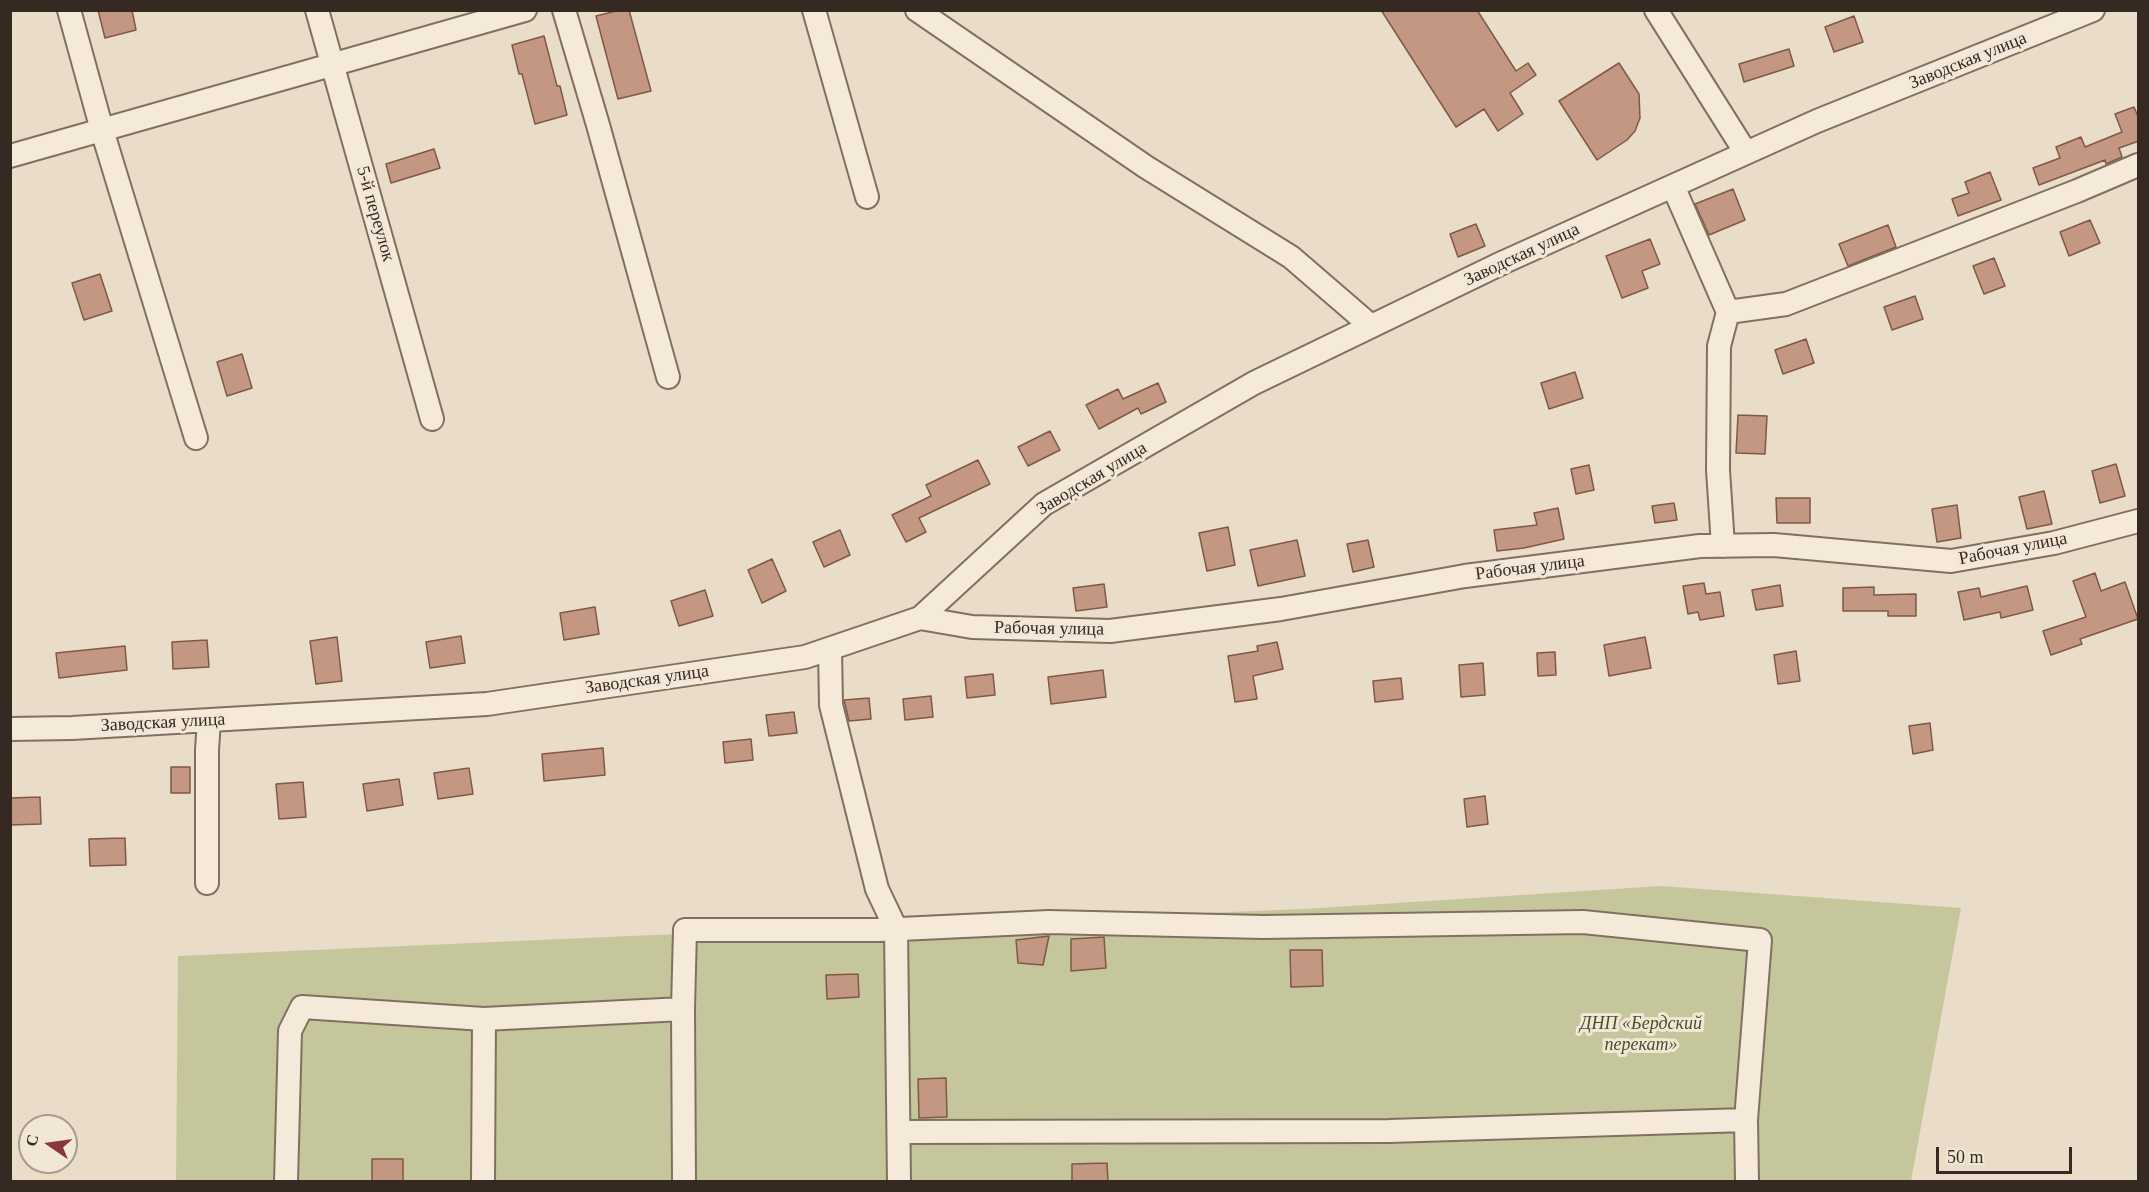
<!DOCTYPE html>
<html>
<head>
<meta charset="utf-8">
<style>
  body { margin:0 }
  #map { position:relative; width:2149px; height:1192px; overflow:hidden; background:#e9dcc8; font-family:Georgia,serif }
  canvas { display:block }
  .frame { position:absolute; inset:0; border:12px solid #352921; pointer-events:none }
  .north { position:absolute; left:18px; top:1114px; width:60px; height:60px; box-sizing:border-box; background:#f2e7d7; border:2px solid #a69b8e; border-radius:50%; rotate:283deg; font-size:16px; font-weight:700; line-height:24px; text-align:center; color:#352921 }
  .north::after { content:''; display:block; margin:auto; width:21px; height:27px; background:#8b363f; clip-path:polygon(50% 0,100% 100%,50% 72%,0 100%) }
  .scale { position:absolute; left:1936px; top:1147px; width:136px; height:27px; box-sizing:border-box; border:3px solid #352921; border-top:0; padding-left:8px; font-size:18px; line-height:21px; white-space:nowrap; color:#352921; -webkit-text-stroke:4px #f2e7d7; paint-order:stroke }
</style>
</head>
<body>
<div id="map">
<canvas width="2149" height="1192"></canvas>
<div class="frame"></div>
<div class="north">С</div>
<div class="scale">50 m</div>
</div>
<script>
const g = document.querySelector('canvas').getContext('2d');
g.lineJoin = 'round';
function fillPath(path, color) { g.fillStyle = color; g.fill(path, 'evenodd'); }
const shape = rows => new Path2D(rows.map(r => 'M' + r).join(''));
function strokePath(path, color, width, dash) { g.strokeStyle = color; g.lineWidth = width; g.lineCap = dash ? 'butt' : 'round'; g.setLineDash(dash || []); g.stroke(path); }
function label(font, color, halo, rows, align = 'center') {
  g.font = font + ' Georgia,serif'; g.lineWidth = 6; g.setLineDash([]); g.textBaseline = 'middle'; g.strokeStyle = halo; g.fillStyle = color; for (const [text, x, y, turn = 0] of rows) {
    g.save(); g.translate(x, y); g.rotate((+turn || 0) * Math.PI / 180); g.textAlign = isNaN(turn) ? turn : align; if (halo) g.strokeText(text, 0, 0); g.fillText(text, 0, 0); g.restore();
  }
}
fillPath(shape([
  [1661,886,1961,908,1911,1181,176,1182,178,956,630,936,1304,909]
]), '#c6c69d');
const building = shape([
  [98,10,132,10,136,30,105,38,98,10],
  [620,10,629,10,651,91,618,99,596,16,620,10],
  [1381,10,1477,10,1516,71,1528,63,1536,75,1510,93,1523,114,1498,131,1484,109,1456,127,1381,10],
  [1854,16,1863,42,1834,52,1825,27,1854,16],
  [544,36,557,86,560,86,567,115,535,124,522,74,519,74,512,45,544,36],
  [1789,49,1794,66,1744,82,1739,64,1789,49],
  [1619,63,1639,94,1640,118,1635,131,1627,140,1597,160,1559,101,1619,63],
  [2134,107,2139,119,2139,141,2119,148,2122,157,2106,164,2105,160,2039,185,2033,168,2060,158,2056,147,2081,137,2085,147,2122,132,2115,114,2134,107],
  [434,149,440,168,391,183,386,164,434,149],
  [1990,172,2001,200,1958,216,1952,199,1969,193,1965,182,1990,172],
  [1733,189,1745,220,1709,235,1695,204,1733,189],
  [2090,220,2100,243,2069,256,2060,232,2090,220],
  [1476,224,1485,246,1458,257,1450,234,1476,224],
  [1888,225,1896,247,1848,266,1839,244,1888,225],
  [1650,239,1660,264,1642,271,1648,288,1622,298,1606,256,1650,239],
  [1994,258,2005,286,1984,294,1973,266,1994,258],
  [100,274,112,311,84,320,72,283,100,274],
  [1915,296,1923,319,1892,330,1884,307,1915,296],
  [1806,339,1814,363,1783,374,1775,350,1806,339],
  [242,354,252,388,227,396,217,362,242,354],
  [1575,372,1583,398,1549,409,1541,383,1575,372],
  [1158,383,1166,402,1141,414,1138,408,1099,429,1086,405,1118,389,1123,399,1158,383],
  [1738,415,1767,416,1765,454,1736,453,1738,415],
  [1050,431,1060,450,1028,466,1018,447,1050,431],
  [978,460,990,484,919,518,926,532,906,542,892,515,931,496,926,485,978,460],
  [2116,464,2125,496,2100,503,2092,471,2116,464],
  [1589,465,1594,490,1576,494,1571,469,1589,465],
  [2044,491,2052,524,2027,529,2019,497,2044,491],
  [1776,498,1810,498,1810,523,1777,523,1776,498],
  [1674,503,1677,520,1655,523,1652,506,1674,503],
  [1957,505,1961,538,1937,542,1932,509,1957,505],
  [1558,508,1564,539,1524,548,1497,551,1494,530,1537,525,1534,513,1558,508],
  [1228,527,1235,565,1207,571,1199,533,1228,527],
  [840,530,850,555,824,567,813,542,840,530],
  [1297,540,1305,576,1258,586,1250,550,1297,540],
  [1368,540,1374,567,1353,572,1347,544,1368,540],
  [772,559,786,591,762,603,748,570,772,559],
  [2095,573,2101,591,2125,582,2138,619,2080,639,2082,644,2051,655,2043,631,2086,617,2073,581,2095,573],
  [1704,583,1706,594,1720,592,1724,616,1700,620,1698,612,1688,614,1683,586,1704,583],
  [1104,584,1107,607,1076,611,1073,588,1104,584],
  [1780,585,1783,606,1756,610,1752,590,1780,585],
  [2027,586,2033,610,2001,618,2000,612,1964,620,1958,592,1979,588,1981,597,2027,586],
  [1874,587,1874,595,1916,594,1916,616,1888,616,1888,611,1843,611,1843,588,1874,587],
  [705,590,713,616,679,626,671,601,705,590],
  [595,607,599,634,564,640,560,613,595,607],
  [461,636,465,663,430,668,426,642,461,636],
  [337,637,342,681,316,684,310,641,337,637],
  [1645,637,1651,668,1609,676,1604,645,1645,637],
  [207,640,209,667,173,669,172,642,207,640],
  [1277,642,1283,669,1253,676,1257,699,1235,702,1228,656,1258,651,1257,646,1277,642],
  [125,646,127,670,59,678,56,653,125,646],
  [1796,651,1800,681,1778,684,1774,655,1796,651],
  [1555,652,1556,675,1538,676,1537,653,1555,652],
  [1483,663,1485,695,1461,697,1459,665,1483,663],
  [1103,670,1106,697,1051,704,1048,677,1103,670],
  [993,674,995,695,967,698,965,677,993,674],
  [1401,678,1403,699,1375,702,1373,681,1401,678],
  [931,696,933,717,905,720,903,699,931,696],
  [869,698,871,719,849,721,844,700,869,698],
  [794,712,797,733,769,736,766,715,794,712],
  [1930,723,1933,750,1913,754,1909,726,1930,723],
  [751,739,753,760,725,763,723,742,751,739],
  [603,748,605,775,544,781,542,754,603,748],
  [171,767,190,767,190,793,171,793,171,767],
  [469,768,473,794,438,799,434,773,469,768],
  [399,779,403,805,367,811,363,784,399,779],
  [303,782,306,817,279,819,276,784,303,782],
  [1485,796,1488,824,1467,827,1464,799,1485,796],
  [40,797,41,824,10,825,10,798,40,797],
  [125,838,126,865,90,866,89,839,125,838],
  [1049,936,1043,965,1018,963,1016,940,1049,936],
  [1104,937,1106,968,1071,971,1071,939,1104,937],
  [1290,950,1322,950,1323,986,1291,987,1290,950],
  [858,974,859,997,827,999,826,975,858,974],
  [946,1078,947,1117,919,1118,918,1079,946,1078],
  [372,1159,403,1159,403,1182,372,1182,372,1159],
  [1107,1163,1108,1182,1072,1182,1072,1164,1107,1163]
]);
fillPath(building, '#c39782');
strokePath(building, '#7f5848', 1.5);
const minor = shape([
  [69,10,102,130,196,438],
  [317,10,432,419],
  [564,10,598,125,668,377],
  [814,10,867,197],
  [917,10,1146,167,1291,257,1371,326],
  [1656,10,1746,153],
  [10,156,525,10],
  [1673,186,1728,312,1719,346,1718,470,1723,546],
  [1728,312,1786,304,2077,191,2138,165],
  [920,618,972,627,1110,631,1281,609,1465,576,1700,546,1774,545,1951,561,2054,543,2138,521],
  [830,649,831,705,877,889,896,929,899,1182],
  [10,729,72,728,487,704,805,657,920,618,1044,504,1254,383,1504,262,1817,121,2093,10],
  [207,883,207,750,209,720],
  [683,1009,684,1182],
  [899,1132,1389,1131,1746,1120],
  [286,1182,290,1031,302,1007,484,1019,683,1009,685,930,879,930,1049,922,1263,927,1583,922,1760,940,1746,1120,1747,1182],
  [483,1182,484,1019]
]);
strokePath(minor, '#836f5f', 26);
strokePath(minor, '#f5eada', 22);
label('18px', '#352921', '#f2e7d7', [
  ["Заводская улица",1968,61,-22],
  ["5-й переулок",375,214,74],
  ["Заводская улица",1522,255,-25],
  ["Заводская улица",1092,479,-31],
  ["Рабочая улица",2013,549,-11],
  ["Рабочая улица",1530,568,-7],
  ["Рабочая улица",1049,629,1],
  ["Заводская улица",647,680,-8],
  ["Заводская улица",163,723,-3]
]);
label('italic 18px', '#4a4f2a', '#f2e7d7', [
  ["ДНП «Бердский",1641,1024],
  ["перекат»",1641,1045]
]);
</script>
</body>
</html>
